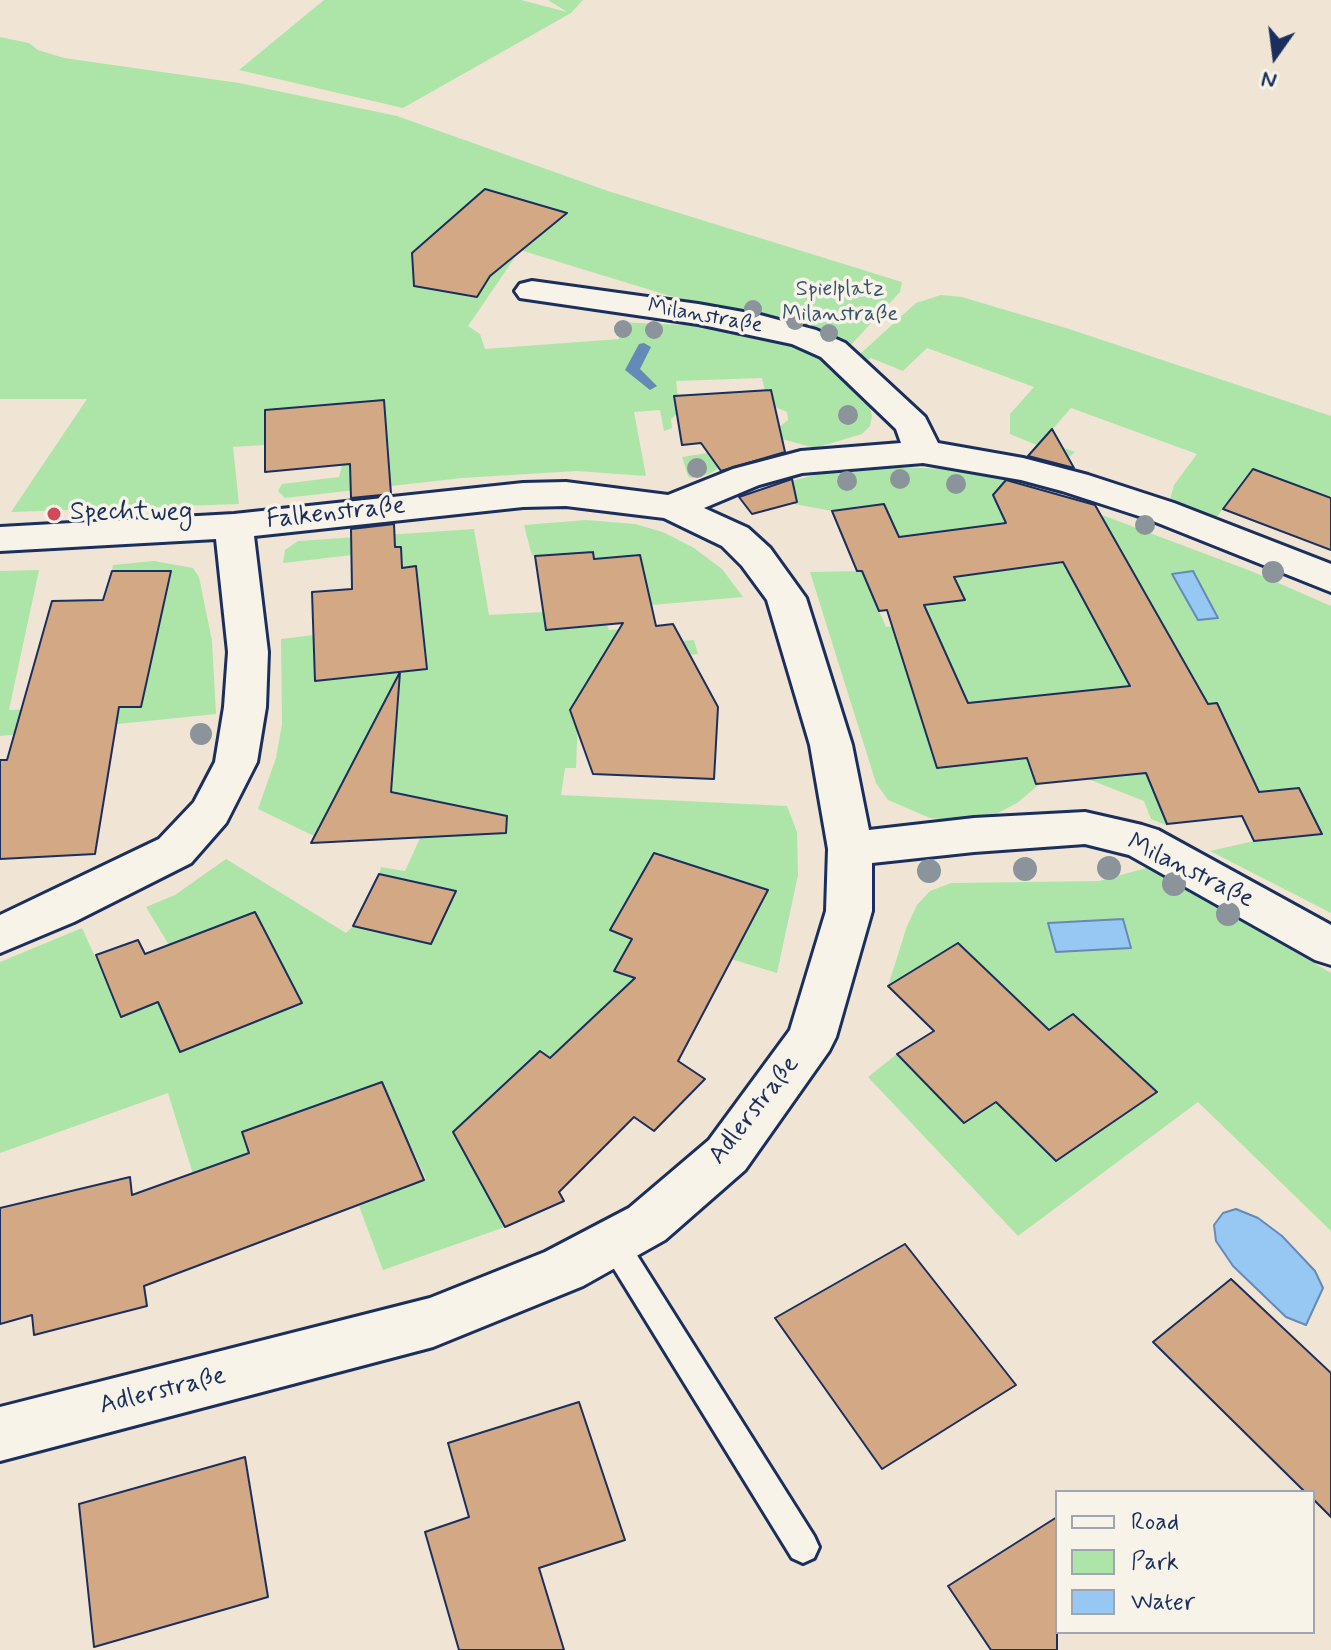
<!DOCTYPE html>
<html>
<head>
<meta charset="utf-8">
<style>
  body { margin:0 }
  #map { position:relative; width:1331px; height:1650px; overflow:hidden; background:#f0e4d4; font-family:Mynerve,sans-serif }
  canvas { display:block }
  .legend { position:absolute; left:1055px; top:1490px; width:260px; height:144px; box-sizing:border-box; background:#f7f3e8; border:2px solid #9fa5b1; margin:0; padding:10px 14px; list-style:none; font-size:24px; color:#1b2f5e }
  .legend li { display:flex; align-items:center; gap:16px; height:40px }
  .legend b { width:40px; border:2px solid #9fa5b1 }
  .north { position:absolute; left:1235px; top:16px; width:80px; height:80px; -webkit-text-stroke:6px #f7f3e8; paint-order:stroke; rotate:194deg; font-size:22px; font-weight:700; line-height:32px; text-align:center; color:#1b2f5e }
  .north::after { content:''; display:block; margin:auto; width:28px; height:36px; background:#1b2f5e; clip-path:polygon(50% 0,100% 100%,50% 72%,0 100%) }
</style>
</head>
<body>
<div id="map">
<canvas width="1331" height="1650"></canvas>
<ul class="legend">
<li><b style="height:10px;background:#f7f3e8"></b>Road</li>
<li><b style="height:22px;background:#ade5a8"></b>Park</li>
<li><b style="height:22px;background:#97c7f3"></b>Water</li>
</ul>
<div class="north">N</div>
</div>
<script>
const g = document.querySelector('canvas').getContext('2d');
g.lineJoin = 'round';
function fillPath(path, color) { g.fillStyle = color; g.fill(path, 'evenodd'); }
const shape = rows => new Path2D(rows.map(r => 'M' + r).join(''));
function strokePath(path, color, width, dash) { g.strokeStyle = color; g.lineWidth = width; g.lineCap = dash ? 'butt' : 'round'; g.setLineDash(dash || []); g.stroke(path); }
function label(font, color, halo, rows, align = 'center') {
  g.font = font + ' Mynerve,sans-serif'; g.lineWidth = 7; g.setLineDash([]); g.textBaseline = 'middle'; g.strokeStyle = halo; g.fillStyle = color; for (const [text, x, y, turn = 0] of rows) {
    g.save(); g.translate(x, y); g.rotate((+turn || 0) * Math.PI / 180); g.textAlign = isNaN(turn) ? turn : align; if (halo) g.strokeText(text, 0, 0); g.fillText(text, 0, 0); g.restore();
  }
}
fillPath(shape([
  [324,0,521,0,567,12,548,0,583,0,571,13,403,108,239,70],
  [0,37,29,43,38,50,64,58,239,83,397,116,608,191,902,282,900,292,849,347,772,318,670,296,520,250,468,326,480,334,485,349,619,339,617,322,708,326,798,345,835,364,869,403,872,416,870,426,862,434,815,448,782,439,779,427,788,420,787,412,775,407,771,390,765,391,762,378,676,381,678,396,674,396,677,414,671,419,672,428,664,431,660,410,634,412,646,476,577,471,462,478,285,498,278,491,282,484,339,477,342,465,388,461,384,401,265,410,265,445,233,447,239,504,11,512,87,399,0,399],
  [941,295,962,297,1066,328,1331,416,1331,498,1253,470,1215,519,1170,500,1174,485,1197,454,1071,408,1043,440,1075,452,1068,458,1010,434,1010,414,1034,387,927,348,903,371,871,358,866,361,859,355,916,303],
  [713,452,722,466,709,474,691,478,688,476,682,457],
  [865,466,949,469,1009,478,994,497,1072,520,1102,515,1251,571,1331,606,1331,913,1210,851,1254,841,1322,834,1299,788,1259,792,1217,703,1120,713,1168,826,1151,819,1144,801,1088,779,1054,694,918,709,937,768,1027,758,1036,783,1041,783,1017,803,996,814,965,821,930,818,888,800,876,783,810,572,862,571,886,627,930,621,924,605,964,600,954,577,899,537,884,504,832,511,794,504,779,484,835,470],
  [586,520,635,524,663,532,694,548,722,569,743,597,652,605,640,555,594,559,593,552,532,556,524,525],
  [474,529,489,615,543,612,547,630,607,624,609,630,644,627,648,644,694,640,698,654,649,659,574,704,570,710,578,719,576,768,565,768,561,795,787,806,797,832,798,875,777,973,731,959,767,890,654,853,610,929,632,939,614,970,708,1003,602,1010,550,1058,540,1051,490,1097,512,1113,456,1138,505,1227,383,1270,359,1206,426,1179,381,1082,242,1132,249,1153,193,1174,168,1093,0,1153,0,962,82,928,122,1016,158,1002,180,1052,301,1003,169,945,146,907,175,895,226,859,346,933,353,926,431,943,379,874,381,867,405,871,437,801,343,782,314,836,258,809,276,758,282,724,281,639,314,635,316,681,427,669,419,583,404,584,401,547,352,551,352,555,283,563,285,550,298,541],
  [154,561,193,568,199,577,212,641,216,714,0,736,0,571,39,570,9,710,141,707,172,572,112,571,113,565],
  [1150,867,1331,973,1331,1231,1198,1102,1018,1236,868,1077,897,1054,964,1123,996,1102,1056,1161,1157,1093,1074,1014,1049,1030,958,943,888,986,907,926,917,905,930,891,951,883,1099,881]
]), '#ade5a8');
const water = shape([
  [1193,571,1218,618,1198,620,1172,574,1193,571],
  [1123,919,1131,948,1056,952,1048,923,1123,919],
  [1236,1209,1258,1218,1282,1236,1315,1271,1323,1288,1306,1325,1286,1317,1233,1266,1216,1241,1214,1225,1223,1213,1236,1209]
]);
fillPath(water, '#97c7f3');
strokePath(water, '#658ab7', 2);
fillPath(shape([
  [644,343,651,347,640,369,657,386,650,390,625,370,639,344,644,343]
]), '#658ab7');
const building = shape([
  [485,189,567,213,490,276,477,297,414,286,412,253,485,189],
  [771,390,785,452,721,471,701,443,682,445,674,396,771,390],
  [384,400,391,494,351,498,350,464,265,472,265,410,384,400],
  [1052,429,1074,468,1028,456,1052,429],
  [1253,469,1331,498,1331,550,1223,509,1253,469],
  [792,479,797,502,752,514,739,497,792,479],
  [1006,480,1095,505,1208,704,1217,703,1259,792,1299,788,1322,834,1254,841,1242,816,1167,824,1146,773,1036,784,1027,758,937,768,887,610,879,611,862,571,857,571,832,511,884,504,899,537,1006,523,993,495,1006,480],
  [1063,562,1130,686,968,703,924,605,965,600,954,577,1063,562],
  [394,524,395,547,401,547,402,568,416,566,427,669,315,681,312,592,352,589,351,529,394,524],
  [593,552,594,559,640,555,656,626,673,624,718,707,714,779,593,774,570,710,623,623,546,630,535,556,593,552],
  [112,571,171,571,141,707,119,707,95,854,0,859,0,760,7,760,52,601,103,600,112,571],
  [400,672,391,792,507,816,506,833,311,843,400,672],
  [654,853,768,890,678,1061,705,1079,654,1131,634,1117,559,1192,564,1201,505,1227,453,1132,540,1051,550,1058,635,978,614,971,632,939,610,930,654,853],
  [379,874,456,891,431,944,353,926,379,874],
  [255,912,302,1003,180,1052,158,1002,121,1017,96,955,138,940,145,954,255,912],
  [958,943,1049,1030,1073,1014,1157,1092,1056,1161,996,1102,964,1123,897,1054,934,1031,888,986,958,943],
  [382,1082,424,1180,144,1286,147,1306,34,1335,32,1315,0,1324,0,1208,130,1177,132,1195,249,1153,242,1132,382,1082],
  [905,1244,1016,1385,882,1469,775,1318,905,1244],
  [1231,1279,1331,1373,1331,1517,1313,1499,1313,1492,1305,1492,1153,1342,1231,1279],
  [579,1402,625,1540,539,1568,564,1650,459,1650,425,1532,469,1517,448,1443,579,1402],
  [245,1457,268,1597,94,1647,79,1504,245,1457],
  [1057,1517,1057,1650,991,1650,948,1586,1057,1517]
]);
fillPath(building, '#d3a985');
strokePath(building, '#1b2f5e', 2);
const lane = shape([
  [613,1229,623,1233,814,1536,819,1547,814,1558,803,1563,792,1558,603,1251,599,1242,603,1233,613,1229]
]);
const street = shape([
  [532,281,698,304,760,315,816,330,845,343,857,354,925,417,938,443,1023,458,1088,475,1174,503,1331,564,1331,592,1148,519,1062,491,1021,480,923,463,802,473,759,485,704,508,748,528,770,548,806,598,852,745,869,830,974,818,1085,812,1142,825,1158,830,1331,925,1331,965,1315,960,1129,855,1085,844,974,852,872,863,872,911,836,1037,829,1051,745,1170,665,1240,583,1286,433,1347,0,1461,0,1407,430,1298,545,1252,629,1208,709,1140,790,1030,826,911,828,849,810,745,767,600,742,566,722,546,664,518,566,506,523,507,254,536,268,652,266,707,257,762,226,823,191,863,74,922,0,953,0,915,159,839,194,802,215,762,224,707,228,652,216,539,0,551,0,527,234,514,523,483,566,482,668,495,733,469,801,451,901,443,896,429,821,357,792,344,698,324,520,298,515,291,520,284,532,281]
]);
strokePath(lane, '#1b2f5e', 6);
strokePath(street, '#1b2f5e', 6);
fillPath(lane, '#f7f3e8');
fillPath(street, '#f7f3e8');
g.fillStyle = '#8b949b';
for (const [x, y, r] of [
  [753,309,9],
  [795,321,9],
  [623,329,9],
  [654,330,9],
  [829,333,9],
  [848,415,10],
  [697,468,10],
  [900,479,10],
  [847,481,10],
  [956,484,10],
  [1145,525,10],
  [1273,572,11],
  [201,734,11],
  [1109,868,12],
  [1025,869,12],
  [929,871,12],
  [1174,884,12],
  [1228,914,12]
]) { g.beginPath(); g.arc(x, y, r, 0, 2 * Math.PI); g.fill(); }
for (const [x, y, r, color] of [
  [54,514,8,"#d1495b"]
]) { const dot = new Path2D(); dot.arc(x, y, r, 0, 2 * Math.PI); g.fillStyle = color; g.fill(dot); strokePath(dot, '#f7f3e8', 3); }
label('22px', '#38536d', '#f7f3e8', [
  ["Spielplatz",840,290],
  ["Milanstraße",840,315]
]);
label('22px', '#1b2f5e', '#f7f3e8', [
  ["Milanstraße",705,317,10]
]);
label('26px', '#1b2f5e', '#f7f3e8', [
  ["Spechtweg",70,514]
], 'left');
label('26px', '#1b2f5e', '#f7f3e8', [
  ["Falkenstraße",336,514,-6],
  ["Milanstraße",1190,872,26],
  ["Adlerstraße",755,1111,-52],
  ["Adlerstraße",163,1392,-14]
]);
</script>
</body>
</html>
